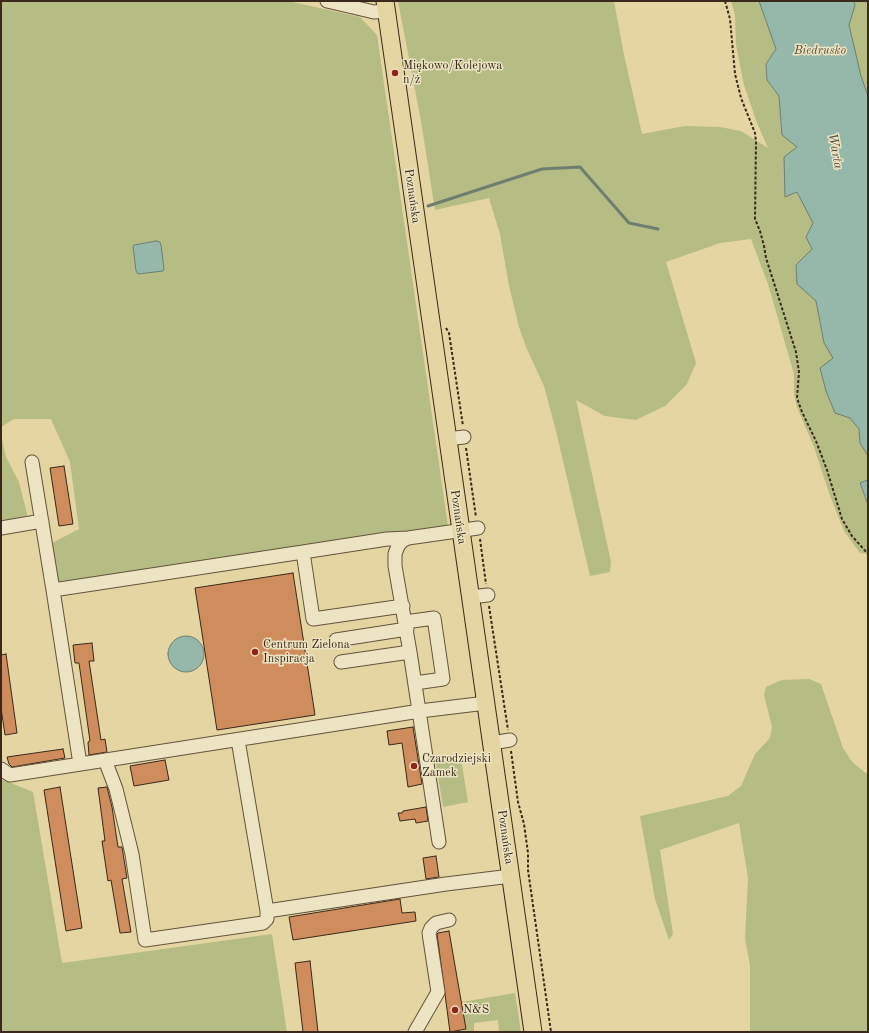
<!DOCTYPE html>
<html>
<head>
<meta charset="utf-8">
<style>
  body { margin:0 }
  #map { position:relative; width:869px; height:1033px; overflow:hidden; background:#e4d5a2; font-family:"Old Standard TT",serif }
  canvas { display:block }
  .frame { position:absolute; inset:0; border:2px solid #39281b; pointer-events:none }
</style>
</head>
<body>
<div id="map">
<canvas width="869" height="1033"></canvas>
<div class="frame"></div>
</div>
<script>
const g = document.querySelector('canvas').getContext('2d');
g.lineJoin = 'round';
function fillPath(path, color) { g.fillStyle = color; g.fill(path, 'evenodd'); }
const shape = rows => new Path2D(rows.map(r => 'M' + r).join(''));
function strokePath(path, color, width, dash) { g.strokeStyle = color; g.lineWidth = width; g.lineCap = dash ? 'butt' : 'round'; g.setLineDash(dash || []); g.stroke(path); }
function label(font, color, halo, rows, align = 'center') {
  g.font = font + ' "Old Standard TT",serif'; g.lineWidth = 3; g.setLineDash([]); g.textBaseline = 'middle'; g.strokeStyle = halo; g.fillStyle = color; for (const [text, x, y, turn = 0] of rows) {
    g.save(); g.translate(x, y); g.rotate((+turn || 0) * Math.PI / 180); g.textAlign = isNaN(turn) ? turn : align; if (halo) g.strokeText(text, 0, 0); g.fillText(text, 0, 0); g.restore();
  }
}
fillPath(shape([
  [1,1,288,1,360,17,377,35,448,526,57,584,52,543,79,529,70,462,51,419,14,419,1,427],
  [398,1,614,1,624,55,642,134,685,126,720,127,741,131,768,148,757,123,744,85,736,45,735,15,731,1,759,1,769,30,765,1,868,1,868,493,860,485,868,505,868,554,860,553,844,531,829,493,814,447,797,407,794,394,794,374,768,284,751,239,720,243,666,262,696,363,687,384,665,406,636,420,605,416,576,400,611,562,610,572,590,576,556,431,544,386,526,347,519,327,509,286,500,234,489,198,435,210,421,121],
  [772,55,778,94,767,80,766,64],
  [1,436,6,457,19,482,28,518,1,522],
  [809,679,821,684,843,748,853,763,867,774,868,777,868,1032,750,1032,750,965,745,939,748,878,739,823,660,850,673,934,669,940,655,899,640,816,728,796,741,786,755,754,770,738,772,727,764,695,766,687,782,680],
  [461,759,468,802,443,807,436,763],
  [1,779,33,792,62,963,272,934,287,1032,1,1032],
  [515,993,521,1032,499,1032,498,1020,474,1023,474,1032,458,1032,466,1030,462,1002]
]), '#b5bd84');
const water = shape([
  [759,1,854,1,855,5,849,25,861,76,868,96,868,456,860,443,859,429,850,418,835,413,826,391,820,368,833,358,824,343,816,301,797,284,796,265,812,249,806,237,813,223,797,192,785,197,784,157,797,147,782,135,779,96,767,80,766,64,776,49,759,1],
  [156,241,160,242,161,245,164,269,163,271,138,274,136,271,133,246,134,245,156,241],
  [868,480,868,505,860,483,868,480],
  '168 654a18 18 0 1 1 36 0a18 18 0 1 1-36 0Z'
]);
fillPath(water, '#95b8aa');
strokePath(water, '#707e71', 1);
strokePath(shape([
  [428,206,542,169,580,167,629,223,658,229]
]), '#707e71', 3);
const building = shape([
  [64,466,73,524,59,526,50,468,64,466],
  [293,573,315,715,217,730,195,588,293,573],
  [92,643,94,661,89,661,101,740,105,739,107,752,89,755,88,742,90,741,79,663,75,663,73,645,92,643],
  [6,654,17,733,5,735,1,708,1,655,6,654],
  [413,727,422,784,408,787,402,743,389,745,387,731,413,727],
  [63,749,65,758,12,767,9,764,7,757,63,749],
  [165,760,169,780,134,786,130,766,165,760],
  [60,787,82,928,66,931,44,790,60,787],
  [107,787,112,807,118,847,122,847,127,878,122,879,131,932,120,933,111,880,108,881,102,841,105,841,98,788,107,787],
  [426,807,428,821,416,823,415,819,400,821,398,813,402,813,403,811,426,807],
  [436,856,439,877,426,879,423,858,436,856],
  [400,899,402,913,415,912,416,921,293,940,289,917,400,899],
  [449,931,466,1029,450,1032,437,934,438,933,449,931],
  [310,961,318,1032,303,1032,295,963,310,961]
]);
fillPath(building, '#cf8d5d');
strokePath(building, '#39281b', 1);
const minor = shape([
  [327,1,374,12,386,11],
  [447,439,464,437],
  [32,462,53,590,80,764],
  [1,528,42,521],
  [53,590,303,552],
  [470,597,488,595],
  [403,606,313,619,303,552,387,539,408,538],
  [405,622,434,618,443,679,415,683],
  [336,640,407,629],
  [341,662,410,652],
  [238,740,267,911,446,884,511,876],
  [492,743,510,740],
  [105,760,116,789,132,854,145,940,263,923,267,919,267,911],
  [1,769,10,775,420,711,486,703],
  [439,842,410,652,395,566,395,554,398,546,402,541,408,538,478,528],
  [415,1032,438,992,429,933,431,928,436,923,449,920]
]);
const major = shape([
  [385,1,533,1032]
]);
strokePath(minor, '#64533d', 15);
strokePath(major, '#39281b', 19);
strokePath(shape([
  [725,1,730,19,735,74,741,98,755,133,756,142,755,219,760,231,764,246,766,258,796,352,799,372,797,398,802,412,816,441,827,470,842,519,852,536,868,554],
  [446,328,449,333,463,426],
  [466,448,476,517],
  [480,539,486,584],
  [489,606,508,730],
  [511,751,518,802,524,824,528,853,528,870,551,1032]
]), '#39281b', 2, [3, 2]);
strokePath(minor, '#ede4c3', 13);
strokePath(major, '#e4d5a2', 17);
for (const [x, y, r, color] of [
  [395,73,4,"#8f2418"],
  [255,652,4,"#8f2418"],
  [414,766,4,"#8f2418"],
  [455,1010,4,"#8f2418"]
]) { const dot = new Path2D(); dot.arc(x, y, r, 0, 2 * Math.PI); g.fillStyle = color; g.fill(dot); strokePath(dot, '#ede4c3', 1.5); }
label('italic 12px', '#584d35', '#ede4c3', [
  ["Biedrusko",820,51]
]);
label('12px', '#39281b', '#ede4c3', [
  ["Miękowo/Kolejowa",403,66],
  ["n/ż",403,80],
  ["Centrum Zielona",263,645],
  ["Inspiracja",263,659],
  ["Czarodziejski",422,759],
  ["Zamek",422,773],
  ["N&S",463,1010]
], 'left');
label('12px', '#39281b', '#ede4c3', [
  ["Poznańska",412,196,82],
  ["Poznańska",458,517,82],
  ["Poznańska",505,837,82]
]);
label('italic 13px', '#504c3f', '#ede4c3', [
  ["Warta",835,151,79]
]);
</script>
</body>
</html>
